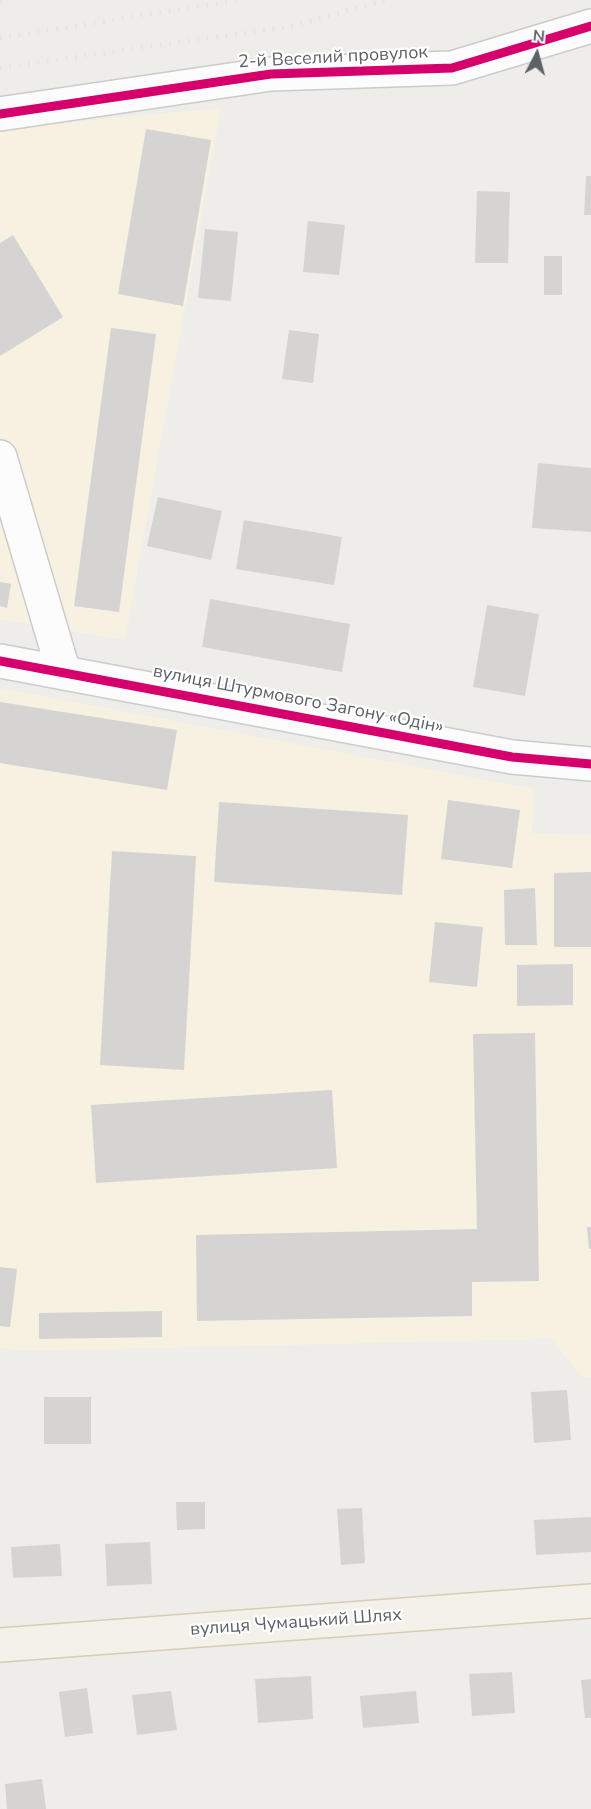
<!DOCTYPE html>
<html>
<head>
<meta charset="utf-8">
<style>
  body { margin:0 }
  #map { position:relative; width:591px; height:1809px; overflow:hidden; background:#eeede9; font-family:"Nunito Sans",sans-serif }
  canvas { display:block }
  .north { position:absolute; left:507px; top:24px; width:60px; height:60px; -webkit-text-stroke:4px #fff; paint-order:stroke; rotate:6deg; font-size:16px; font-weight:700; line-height:24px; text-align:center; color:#5d6267 }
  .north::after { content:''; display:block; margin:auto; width:21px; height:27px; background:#5d6267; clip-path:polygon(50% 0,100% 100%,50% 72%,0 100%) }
</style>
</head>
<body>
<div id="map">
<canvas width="591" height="1809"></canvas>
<div class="north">N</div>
</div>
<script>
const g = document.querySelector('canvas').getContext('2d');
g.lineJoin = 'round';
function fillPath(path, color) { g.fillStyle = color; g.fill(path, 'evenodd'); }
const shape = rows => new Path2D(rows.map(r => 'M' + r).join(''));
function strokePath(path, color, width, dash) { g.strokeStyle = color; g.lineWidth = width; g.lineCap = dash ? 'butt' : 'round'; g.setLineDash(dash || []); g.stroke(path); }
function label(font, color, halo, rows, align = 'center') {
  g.font = font + ' "Nunito Sans",sans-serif'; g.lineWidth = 4.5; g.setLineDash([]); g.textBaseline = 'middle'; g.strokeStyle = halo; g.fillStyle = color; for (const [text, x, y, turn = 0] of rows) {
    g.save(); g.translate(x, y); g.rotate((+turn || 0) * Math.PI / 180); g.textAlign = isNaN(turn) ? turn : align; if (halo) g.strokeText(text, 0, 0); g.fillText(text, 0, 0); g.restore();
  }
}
fillPath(shape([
  [221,108,125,640,0,619,0,128],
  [0,688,534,789,532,833,591,835,591,1377,582,1377,551,1339,22,1351,0,1348]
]), '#f7f1e2');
fillPath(shape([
  [146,129,211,140,183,306,118,294],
  [586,176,591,176,591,215,584,215],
  [477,191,510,192,508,263,475,263],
  [308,221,345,225,339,275,303,272],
  [205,229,238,232,231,301,198,298],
  [13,235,63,317,0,356,0,243],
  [544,256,562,256,562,295,544,295],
  [111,328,156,334,119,612,74,606],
  [289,330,319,334,313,383,282,379],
  [538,463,591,468,591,532,532,528],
  [158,497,222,511,211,560,147,546],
  [244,520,342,537,334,585,236,569],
  [0,582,11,584,7,608,0,606],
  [210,599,350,624,342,672,202,647],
  [487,605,539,614,525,696,473,687],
  [0,702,177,730,167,790,0,763],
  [448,800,520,810,512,868,441,859],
  [219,802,408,815,402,895,214,882],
  [112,851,196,856,184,1070,100,1065],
  [591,872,591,947,554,947,554,873],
  [535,888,537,945,505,945,504,890],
  [435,922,483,927,477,987,429,982],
  [573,964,573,1005,517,1006,517,965],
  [535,1033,539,1281,472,1282,472,1316,197,1321,196,1235,477,1229,473,1034],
  [332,1090,337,1168,96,1183,91,1105],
  [587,1227,591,1227,591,1249,589,1249],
  [0,1267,17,1269,10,1327,0,1326],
  [162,1311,162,1337,39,1339,39,1313],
  [567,1390,571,1440,534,1443,531,1392],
  [44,1397,91,1397,91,1444,44,1444],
  [176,1502,205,1502,205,1529,177,1530],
  [362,1508,365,1563,341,1565,337,1509],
  [591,1517,591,1552,536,1555,534,1520],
  [150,1542,152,1584,107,1586,105,1544],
  [60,1544,62,1576,13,1578,11,1547],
  [512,1672,515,1713,472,1716,469,1674],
  [311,1676,313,1719,258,1723,255,1679],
  [591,1679,591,1718,585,1718,581,1680],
  [87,1688,93,1733,65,1737,59,1692],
  [171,1691,177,1730,137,1735,132,1695],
  [416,1691,419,1723,363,1728,360,1696],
  [42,1779,46,1809,7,1809,5,1784]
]), '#d5d4d2');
const minor = shape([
  [0,114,271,74,452,68,591,26],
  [0,457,64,673],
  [0,661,512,757,591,764]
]);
const major = shape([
  [0,1645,591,1601]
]);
strokePath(minor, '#cbcbcb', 36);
strokePath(major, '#d7cdb5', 36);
strokePath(minor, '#fcfcfc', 33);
strokePath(major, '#f3f1e9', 33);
strokePath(shape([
  [0,1,4,0],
  [0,38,240,0],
  [0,68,293,26,385,0]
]), '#e3e4e3', 4.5, [1.5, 8]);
strokePath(shape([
  [0,114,271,74,452,68,591,26],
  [0,661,512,757,591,764]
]), '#d6006c', 9);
label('18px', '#5d6267', '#fff', [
  ["2-й Веселий провулок",333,58,-3],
  ["вулиця Штурмового Загону «Одін»",298,700,11],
  ["вулиця Чумацький Шлях",296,1623,-4]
]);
</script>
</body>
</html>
